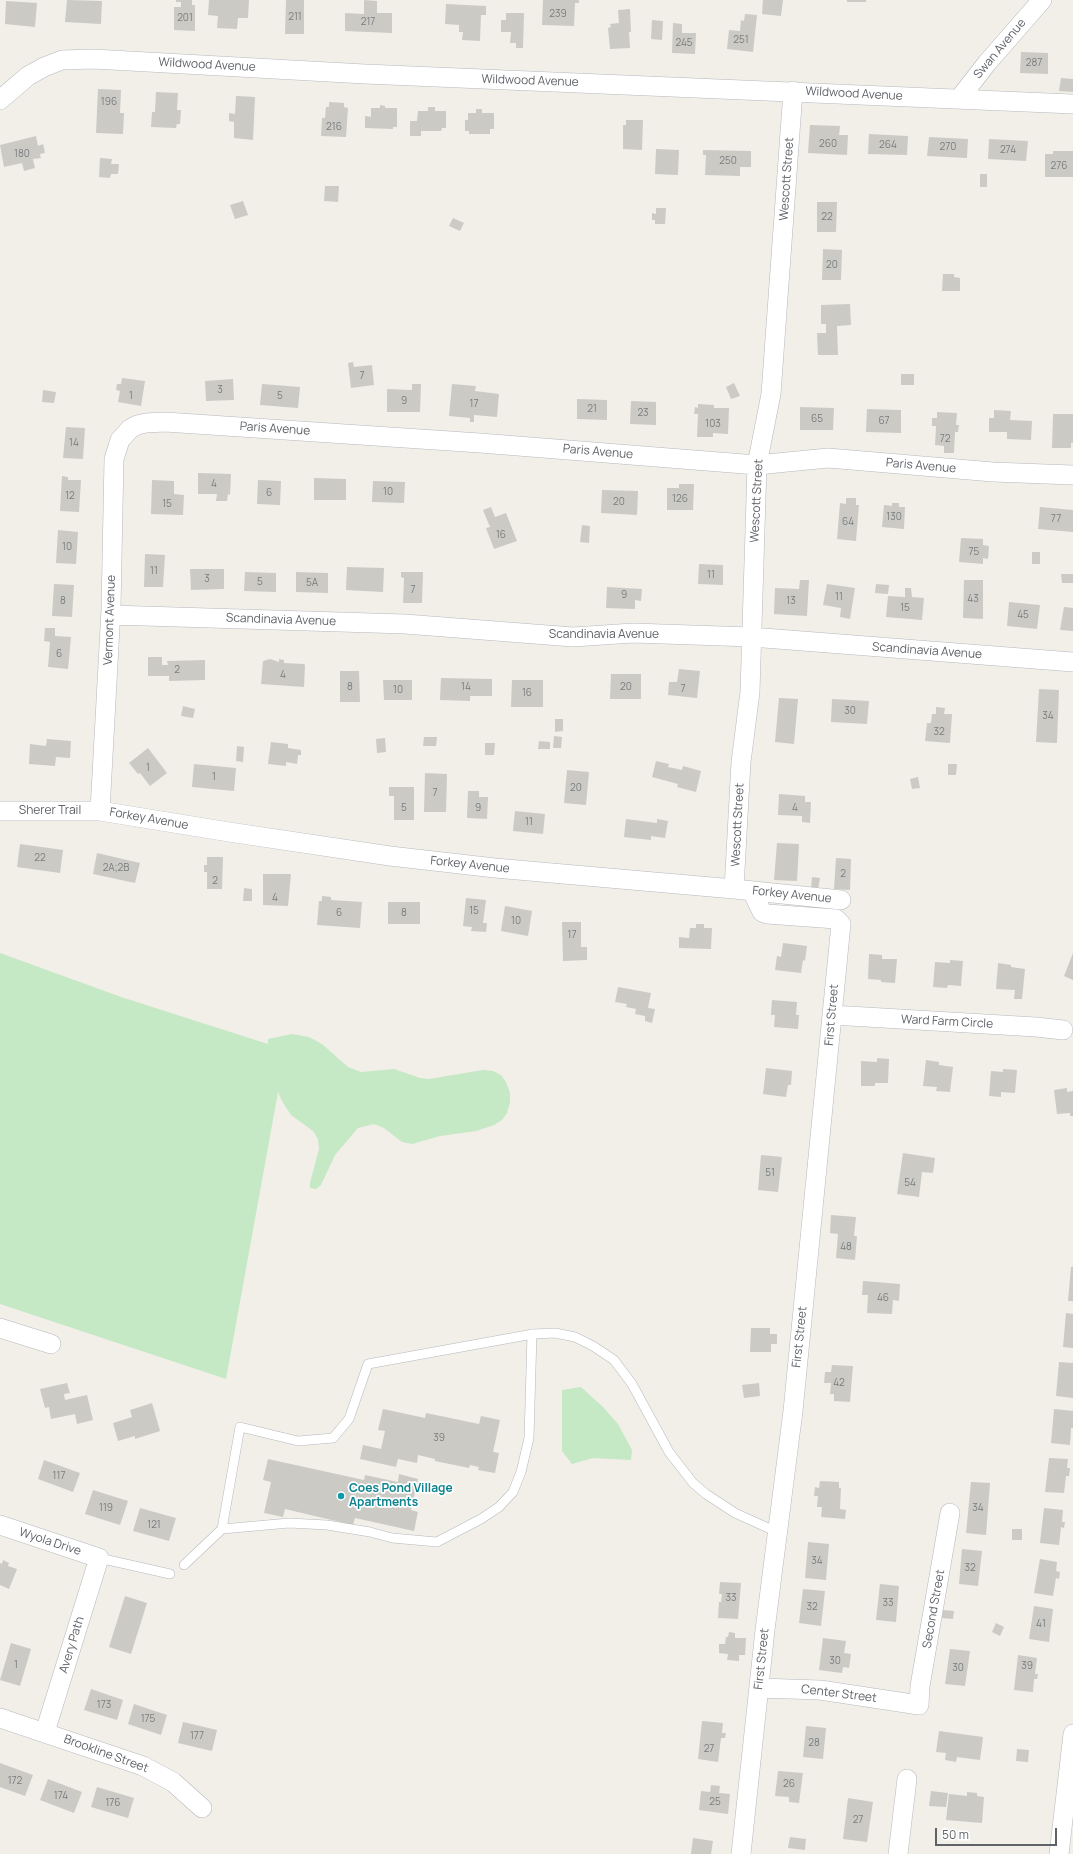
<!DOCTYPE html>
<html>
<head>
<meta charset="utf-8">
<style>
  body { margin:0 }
  #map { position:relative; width:1073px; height:1854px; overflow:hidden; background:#f1efe8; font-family:Manrope,sans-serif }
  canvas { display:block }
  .scale { position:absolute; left:935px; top:1828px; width:122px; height:18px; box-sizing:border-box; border:2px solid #5f6368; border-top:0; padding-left:5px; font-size:12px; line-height:14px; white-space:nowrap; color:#5f6368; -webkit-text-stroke:3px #fff; paint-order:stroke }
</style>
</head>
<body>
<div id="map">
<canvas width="1073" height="1854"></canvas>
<div class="scale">50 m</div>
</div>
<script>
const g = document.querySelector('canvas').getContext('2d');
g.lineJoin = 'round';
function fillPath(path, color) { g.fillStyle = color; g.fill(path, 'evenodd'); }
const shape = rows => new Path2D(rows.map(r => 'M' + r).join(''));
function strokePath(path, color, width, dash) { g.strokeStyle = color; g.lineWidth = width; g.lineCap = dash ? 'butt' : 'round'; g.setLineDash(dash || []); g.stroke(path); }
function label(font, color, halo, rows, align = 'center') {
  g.font = font + ' Manrope,sans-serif'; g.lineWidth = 3.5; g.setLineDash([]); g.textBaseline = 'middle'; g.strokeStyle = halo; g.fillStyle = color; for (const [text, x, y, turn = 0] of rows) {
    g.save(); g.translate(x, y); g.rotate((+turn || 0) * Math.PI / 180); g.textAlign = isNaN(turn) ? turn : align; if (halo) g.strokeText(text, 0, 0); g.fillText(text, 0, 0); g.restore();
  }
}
fillPath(shape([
  [0,953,121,997,268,1044,268,1039,292,1034,309,1037,322,1044,348,1067,361,1072,394,1069,420,1078,429,1079,483,1070,493,1071,501,1075,506,1082,510,1093,510,1102,507,1113,502,1120,494,1125,476,1131,440,1136,412,1144,402,1142,384,1128,374,1124,358,1128,335,1155,321,1185,316,1189,310,1188,310,1183,319,1149,318,1139,313,1131,291,1115,282,1101,278,1092,226,1379,0,1304],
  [581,1387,603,1407,618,1424,632,1450,631,1460,593,1458,572,1464,562,1451,562,1390]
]), '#c5e8c5');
fillPath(shape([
  [67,0,102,1,101,24,65,22],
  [176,0,192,0,192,5,195,5,195,31,174,30,174,7,181,7,181,2,176,2],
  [209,0,249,0,248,18,238,18,237,29,217,28,218,16,208,15],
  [286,0,304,0,304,34,285,34],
  [364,0,377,1,377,13,392,13,392,33,345,31,345,13,364,14],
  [543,0,579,0,579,3,575,3,574,26,542,25],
  [763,0,783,0,781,16,762,14],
  [847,0,866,0,866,2,847,2],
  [6,1,37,3,35,27,5,24],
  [446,4,486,6,486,15,481,15,480,41,462,40,463,32,459,32,459,25,445,24],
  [630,9,631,32,629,32,630,48,610,49,608,28,611,27,610,24,619,23,618,10],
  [506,13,524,13,523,48,516,48,516,43,510,43,511,32,501,32,501,20,506,20],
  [745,14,757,15,753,52,727,49,729,30,740,31,741,20,744,21],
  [652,20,663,21,662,40,651,39],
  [673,23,682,24,682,33,696,33,695,54,672,53],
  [1021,52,1048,53,1048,74,1020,73],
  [1061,78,1073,79,1073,92,1059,91],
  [98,89,121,90,120,113,124,113,123,134,96,133],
  [156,92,178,93,177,110,181,110,180,124,177,124,176,128,151,127,152,112,155,112],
  [236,96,255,97,253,140,234,138,234,122,229,121,229,113,235,114],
  [329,102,344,103,344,107,348,108,346,137,321,136,322,118,325,118,326,107,329,107],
  [380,105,385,106,385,108,397,108,397,127,393,127,393,129,365,128,365,116,371,117,371,108,380,108],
  [428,107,435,107,435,111,446,111,446,128,442,128,441,131,421,131,421,136,410,136,410,121,417,121,418,111,428,111],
  [476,109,482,109,482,113,494,113,494,129,490,129,490,134,469,134,469,131,465,131,465,120,468,120,468,113,476,113],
  [626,120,643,120,642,150,623,149,623,125,626,125],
  [810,125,840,126,839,135,848,135,847,155,808,153],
  [869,134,908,136,907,155,868,154],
  [36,136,38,146,43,144,45,153,40,154,41,158,33,159,35,168,24,171,22,163,4,167,0,145],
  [929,137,968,139,967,158,927,156],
  [989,139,1028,141,1026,161,988,159],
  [656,149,679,150,678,175,655,174],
  [703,150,751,151,751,167,740,167,740,176,705,175,706,155,703,155],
  [1053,151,1073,151,1073,177,1045,177,1045,154,1053,154],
  [100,158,112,159,111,164,119,164,118,174,111,174,110,178,99,177],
  [980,174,987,174,987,187,980,187],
  [325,186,339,186,338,202,324,201],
  [243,201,248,215,235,219,230,205],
  [817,202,837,202,836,232,817,232],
  [656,208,666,208,665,224,655,224,655,220,652,220,652,213,656,214],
  [453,218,464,223,460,231,449,226],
  [823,249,842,250,841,280,822,280],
  [943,274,954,274,954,277,960,278,960,291,942,291],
  [850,304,851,325,837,326,838,355,818,355,817,333,826,333,826,324,821,324,821,305],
  [353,362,354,367,372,365,374,385,351,388,348,363],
  [901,374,914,374,914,385,901,385],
  [122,378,145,381,141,406,118,402,120,391,116,390,117,384,121,384],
  [233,379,234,400,206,401,205,381],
  [734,383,740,396,731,399,726,387],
  [262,384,300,387,298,408,260,405],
  [412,384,421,384,420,412,387,412,387,389,412,390],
  [452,384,476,386,475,391,499,394,497,417,474,415,474,422,470,422,470,418,449,416],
  [43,390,56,392,54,403,42,402],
  [577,399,607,400,607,420,577,419],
  [631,401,656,402,656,425,630,424],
  [698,404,714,405,714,408,729,408,728,434,713,433,713,437,697,437,698,414,694,414,695,407,698,408],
  [800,407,834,408,833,430,800,430],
  [867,409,901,410,901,433,866,432],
  [994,410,1011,411,1010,420,1032,421,1031,440,1007,439,1007,432,989,432,989,418,994,418],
  [937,412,957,413,956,425,959,425,958,432,955,432,954,453,944,453,944,446,935,445,936,426,932,426,932,418,937,418],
  [1053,414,1073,414,1073,443,1071,443,1071,448,1052,448],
  [66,427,85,428,83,459,63,458],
  [198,473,231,474,230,495,228,494,227,501,216,501,217,494,198,494],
  [62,476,68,477,68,480,81,480,79,512,60,511],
  [314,478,346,479,346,500,314,500],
  [152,480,174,481,174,494,184,495,183,515,151,514],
  [258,480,281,481,280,505,257,504],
  [373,481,405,482,404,503,372,502],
  [679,484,694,484,693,510,667,510,667,488,679,488],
  [602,490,638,491,637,515,601,513],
  [846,498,856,498,856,505,859,505,856,541,837,539,840,503,846,504],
  [892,503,899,503,899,507,905,507,904,529,882,527,884,505,892,506],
  [491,507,495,517,506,513,517,541,494,549,486,528,490,527,483,510],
  [1040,507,1073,510,1073,532,1038,529],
  [582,525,590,526,589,543,580,542],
  [58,530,78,532,76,564,56,563],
  [961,538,983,539,983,545,989,546,988,559,983,558,983,564,959,562],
  [1032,552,1040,552,1040,564,1032,564],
  [145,554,165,555,163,587,144,587],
  [699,564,723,565,723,585,698,584],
  [347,567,384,568,383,592,346,590],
  [190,569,224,569,224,589,191,590],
  [245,572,276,573,276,592,244,591],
  [296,572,328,573,328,593,296,592],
  [401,572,423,572,422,603,403,603,404,578,401,577],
  [1061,574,1073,574,1073,583,1062,583],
  [800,580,809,580,807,616,774,614,775,588,799,589],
  [964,580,983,580,983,619,963,618],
  [54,584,74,585,72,617,52,616],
  [827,584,855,588,850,619,840,617,841,608,823,605],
  [876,584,889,585,888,594,875,593],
  [607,587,642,589,641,601,635,600,635,609,606,608],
  [905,588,911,588,912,597,924,598,922,620,886,617,888,596,905,597],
  [1009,602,1040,605,1037,629,1007,626],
  [1064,607,1073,608,1073,631,1060,630],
  [45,628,55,628,55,636,71,637,68,669,48,667,50,642,44,641],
  [148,657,162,657,162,665,168,665,167,661,205,660,205,680,169,681,169,676,148,676],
  [270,659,279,662,279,659,284,660,284,663,304,664,305,665,304,687,261,684,263,661],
  [679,669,700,671,697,698,668,695,669,682,677,682],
  [340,671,359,671,360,702,340,702],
  [611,674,641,674,641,699,610,699],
  [441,678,492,679,492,696,470,696,470,701,440,700],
  [383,680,412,680,412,700,384,700],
  [512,680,543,680,543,707,511,707],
  [1039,689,1059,690,1057,743,1036,742],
  [779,698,798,699,794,744,775,742],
  [832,699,869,701,867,724,831,722],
  [183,706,195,709,193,718,181,716],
  [936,707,945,708,944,714,952,714,950,743,925,741,927,723,931,723,932,714,936,714],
  [555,719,563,719,563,731,555,732],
  [554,736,562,737,561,748,553,748],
  [424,737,437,737,436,746,423,746],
  [385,738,386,752,377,753,376,739],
  [47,739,71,741,70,758,56,757,55,766,29,764,30,744,46,746],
  [539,741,550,742,550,749,538,749],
  [271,742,288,744,288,748,301,750,301,755,298,755,297,764,286,762,286,766,268,764],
  [485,743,495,743,494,755,485,755],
  [237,746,244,747,243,762,236,761],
  [148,748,167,773,150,786,140,773,138,774,129,763],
  [656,761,669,764,668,767,682,770,683,766,701,771,696,792,677,787,678,784,652,777],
  [194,764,236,768,234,791,192,787],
  [948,764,957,764,956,775,948,775],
  [567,770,589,772,586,805,564,803],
  [425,773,447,774,446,812,424,812],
  [918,777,920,788,912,789,910,779],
  [389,787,414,787,414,820,394,820,394,796,389,796],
  [468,791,479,791,479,797,488,797,487,819,467,818],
  [779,794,805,796,805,802,811,802,810,823,802,822,802,816,778,815],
  [515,811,545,814,543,834,513,831],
  [626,819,657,823,657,819,668,821,665,838,651,836,651,840,624,837],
  [777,843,799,844,797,881,774,880],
  [20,844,63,850,60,873,17,867],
  [97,853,140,863,135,883,93,874],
  [207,857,223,857,222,889,207,889,207,872,204,872,204,865,207,865],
  [836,858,851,859,850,890,834,889],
  [263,874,291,874,288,906,263,905],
  [812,877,820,878,818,890,811,889],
  [244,888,252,889,252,901,243,901],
  [322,896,331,897,331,900,362,902,360,928,317,925,319,901,322,901],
  [466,898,486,900,483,923,487,923,486,932,471,931,472,927,463,926],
  [388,902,420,902,420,924,388,924],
  [505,906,532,911,528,936,501,931],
  [562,922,581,922,581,947,587,947,587,960,563,961],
  [696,924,704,924,704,928,712,928,711,949,679,948,679,937,689,938,690,928,696,928],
  [783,943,807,946,805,961,803,960,801,973,775,970,777,956,781,957],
  [1073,953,1073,980,1064,976],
  [869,954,882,955,882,959,897,959,895,983,881,982,881,980,868,979],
  [950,960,963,961,961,986,948,985,947,988,933,987,935,962,950,963],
  [998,963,1011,965,1011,967,1025,969,1022,999,1014,999,1015,990,996,989],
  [618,987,651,993,648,1008,655,1009,652,1023,645,1021,645,1016,635,1014,636,1009,626,1007,627,1004,615,1002],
  [772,1000,797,1002,796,1015,799,1015,798,1029,774,1027,775,1015,771,1015],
  [877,1058,889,1059,888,1083,875,1083,875,1086,861,1086,861,1061,877,1062],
  [926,1060,939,1062,939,1065,953,1067,950,1092,936,1091,937,1087,923,1086],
  [766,1068,792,1071,791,1085,788,1085,786,1097,763,1094],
  [1003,1069,1017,1070,1015,1093,1001,1092,1001,1097,989,1096,991,1071,1003,1072],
  [1067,1088,1067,1092,1073,1091,1073,1116,1070,1116,1070,1113,1057,1114,1054,1090],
  [903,1153,935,1158,933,1173,922,1172,919,1197,897,1194],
  [761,1155,782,1157,778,1192,758,1190],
  [831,1215,856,1217,854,1236,857,1236,855,1260,836,1258,838,1234,830,1233],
  [1071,1267,1073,1267,1073,1301,1068,1301],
  [863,1281,900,1284,899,1301,893,1300,892,1314,867,1313,868,1295,862,1295],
  [1066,1313,1073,1314,1073,1348,1063,1347],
  [751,1328,770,1328,770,1334,777,1334,777,1344,771,1344,771,1352,750,1352],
  [1059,1362,1073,1363,1073,1398,1056,1396],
  [832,1365,853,1366,850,1402,834,1401,834,1394,830,1394,831,1383,824,1383,825,1372,831,1372],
  [67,1383,70,1393,64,1394,65,1400,87,1395,93,1420,77,1424,75,1414,51,1419,49,1407,45,1408,40,1389],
  [759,1383,760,1396,744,1398,742,1385],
  [152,1403,160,1431,135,1439,135,1436,118,1441,113,1423,132,1417,130,1410],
  [383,1409,425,1418,426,1413,479,1424,481,1416,500,1420,493,1452,499,1453,495,1473,478,1470,479,1467,470,1465,469,1468,435,1461,435,1459,418,1455,417,1463,398,1459,396,1467,360,1459,363,1445,381,1449,385,1431,378,1430],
  [1054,1409,1073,1411,1073,1428,1071,1428,1070,1445,1051,1443],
  [1049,1458,1068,1459,1067,1468,1070,1468,1069,1476,1066,1476,1064,1493,1045,1492],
  [268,1459,364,1480,365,1475,398,1482,399,1474,418,1479,411,1510,418,1512,414,1531,355,1518,353,1525,285,1509,283,1517,264,1513,271,1482,263,1480],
  [44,1460,80,1473,73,1492,38,1479],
  [820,1481,839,1482,839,1488,841,1488,840,1509,846,1510,845,1519,821,1517,822,1507,817,1507,818,1496,814,1496,815,1487,819,1488],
  [971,1482,990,1483,986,1535,966,1533],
  [93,1490,128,1501,120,1525,85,1514],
  [140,1508,176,1518,169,1541,133,1531],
  [1044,1508,1063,1510,1062,1522,1065,1522,1064,1528,1061,1527,1059,1545,1040,1543],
  [1012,1529,1022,1529,1022,1540,1012,1540],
  [808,1542,829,1544,826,1580,805,1578],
  [962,1549,982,1551,978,1586,959,1584],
  [1040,1559,1057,1562,1056,1571,1060,1572,1059,1579,1056,1578,1053,1596,1034,1593],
  [3,1560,9,1563,8,1566,17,1569,9,1589,0,1585,0,1563,2,1564],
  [720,1582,741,1583,738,1619,718,1618,719,1602,721,1602,722,1594,719,1594],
  [880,1584,899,1586,896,1622,876,1620],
  [803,1589,825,1591,821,1626,799,1623],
  [125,1596,147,1603,131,1654,109,1647],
  [1034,1606,1053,1609,1049,1642,1029,1639],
  [943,1610,954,1611,953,1619,942,1618],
  [996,1623,1004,1627,1000,1636,992,1632],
  [729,1632,735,1633,735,1638,746,1638,745,1655,739,1655,739,1661,727,1660,728,1654,719,1653,719,1644,725,1644,726,1637,728,1637],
  [823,1638,846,1641,844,1653,851,1654,849,1668,843,1667,842,1673,819,1670],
  [11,1643,31,1649,20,1686,0,1680],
  [950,1649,970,1651,965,1686,945,1684],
  [1018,1655,1037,1658,1035,1674,1038,1674,1037,1679,1034,1679,1033,1692,1014,1690],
  [91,1689,123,1700,117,1720,84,1710],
  [134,1704,167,1715,161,1735,128,1724],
  [702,1721,723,1723,722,1733,726,1733,725,1738,721,1738,718,1762,698,1759],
  [183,1722,217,1730,212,1751,178,1743],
  [806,1726,826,1728,823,1759,803,1757],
  [939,1731,983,1737,980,1760,957,1757,956,1762,945,1760,946,1753,936,1752],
  [1017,1749,1029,1750,1028,1762,1016,1761],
  [0,1763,33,1775,25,1796,0,1787],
  [778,1771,803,1773,799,1803,789,1802,789,1797,775,1796],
  [48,1779,82,1792,74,1813,40,1800],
  [711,1785,720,1786,719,1793,730,1794,728,1814,699,1810,701,1791,710,1792],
  [97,1787,134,1798,128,1818,91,1807],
  [931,1791,948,1793,946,1807,929,1806],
  [967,1792,977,1793,977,1796,984,1797,982,1823,946,1820,949,1794,967,1796],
  [848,1798,873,1802,867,1842,843,1839],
  [790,1837,806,1839,805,1850,788,1848],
  [693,1838,713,1841,711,1854,691,1854]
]), '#cccac5');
const lane = shape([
  [222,1529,289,1523,327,1525,370,1532,392,1538,437,1542,481,1519,499,1507,513,1492,521,1472,529,1438,532,1334],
  [99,1558,170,1574],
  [184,1565,222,1529,240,1427,298,1441,333,1438,349,1419,368,1364,533,1334,555,1333,575,1337,593,1346,614,1360,632,1384,669,1452,693,1483,706,1494,735,1513,777,1532]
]);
const street = shape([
  [959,99,987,63,1042,0],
  [0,100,28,76,44,67,62,60,93,59,365,74,1073,104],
  [111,615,405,624,573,637,633,633,751,637,1073,662],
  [0,811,100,811,229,832,390,856,495,868,734,889,841,900],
  [100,811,111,609,114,459,120,440,130,429,137,425,146,423,165,422,480,443,757,465,828,458,993,472,1073,475],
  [734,889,741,762,750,692,757,465,771,394,793,91],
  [832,1015,1036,1027,1063,1030],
  [0,1328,51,1344],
  [0,1525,99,1558,45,1732],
  [759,1688,820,1690,919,1705,920,1686,950,1513],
  [0,1718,143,1766,173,1782,202,1808],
  [741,1854,765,1630,793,1411,841,924,836,919,767,914,762,912,752,891],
  [898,1854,907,1779],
  [1059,1854,1073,1734]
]);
strokePath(lane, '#b5b8bc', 10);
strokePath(street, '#b5b8bc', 20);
strokePath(lane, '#fff', 9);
strokePath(street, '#fff', 19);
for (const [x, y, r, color] of [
  [341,1496,4,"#0f9aa8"]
]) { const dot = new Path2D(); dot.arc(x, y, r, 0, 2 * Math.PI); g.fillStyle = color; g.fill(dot); strokePath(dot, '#fff', 1.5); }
label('10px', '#7a7d7f', null, [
  ["239",558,14],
  ["211",295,17],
  ["201",185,18],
  ["217",368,22],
  ["251",741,40],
  ["245",684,43],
  ["287",1034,63],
  ["196",109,102],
  ["216",334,127],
  ["260",828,144],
  ["264",888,145],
  ["270",948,147],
  ["274",1008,150],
  ["180",22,154],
  ["250",728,161],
  ["276",1059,166],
  ["22",827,217],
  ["20",832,265],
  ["7",362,376],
  ["3",220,390],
  ["1",131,396],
  ["5",280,396],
  ["9",404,401],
  ["17",474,404],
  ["21",592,409],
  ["23",643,413],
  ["65",817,419],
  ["67",884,421],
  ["103",713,424],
  ["72",945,439],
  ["14",74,443],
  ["4",214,484],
  ["10",388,492],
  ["6",269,493],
  ["12",70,496],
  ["126",680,499],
  ["20",619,502],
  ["15",167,504],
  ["130",894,517],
  ["77",1056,519],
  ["64",848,522],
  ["16",501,535],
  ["10",67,547],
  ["75",974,552],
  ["11",154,571],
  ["11",711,575],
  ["3",207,579],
  ["5",260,582],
  ["5A",312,583],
  ["7",413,590],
  ["9",624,595],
  ["11",839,597],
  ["43",973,599],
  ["8",63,601],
  ["13",791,601],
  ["15",905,608],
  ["45",1023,615],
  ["6",59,654],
  ["2",177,670],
  ["4",283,675],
  ["8",350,687],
  ["14",466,687],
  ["20",626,687],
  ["7",683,689],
  ["10",398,690],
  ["16",527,693],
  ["30",850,711],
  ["34",1048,716],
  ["32",939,732],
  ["1",148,768],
  ["1",214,777],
  ["20",576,788],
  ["7",435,793],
  ["5",404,808],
  ["9",478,808],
  ["4",795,808],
  ["11",529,822],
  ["22",40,858],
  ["2A;2B",116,868],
  ["2",843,874],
  ["2",215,881],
  ["4",275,898],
  ["15",474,911],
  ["6",339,913],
  ["8",404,913],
  ["10",516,921],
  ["17",572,935],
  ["51",770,1173],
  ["54",910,1183],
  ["48",846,1247],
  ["46",883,1298],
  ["42",839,1383],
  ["39",439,1438],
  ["117",59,1476],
  ["119",106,1508],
  ["34",978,1508],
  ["121",154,1525],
  ["34",817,1561],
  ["32",970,1568],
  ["33",731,1598],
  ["33",888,1603],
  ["32",812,1607],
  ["41",1041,1624],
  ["30",835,1661],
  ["1",16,1665],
  ["39",1027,1666],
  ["30",958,1668],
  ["173",104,1705],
  ["175",148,1719],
  ["177",197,1736],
  ["28",814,1743],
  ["27",709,1749],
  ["172",15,1781],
  ["26",789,1784],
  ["174",61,1796],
  ["25",715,1802],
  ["176",113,1803],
  ["27",858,1820]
]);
label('12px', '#5f6368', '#fff', [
  ["Swan Avenue",1000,49,-50],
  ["Wildwood Avenue",207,65,3],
  ["Wildwood Avenue",530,81,2],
  ["Wildwood Avenue",854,94,3],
  ["Wescott Street",787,179,-86],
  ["Paris Avenue",275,429,4],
  ["Paris Avenue",598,452,5],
  ["Paris Avenue",921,466,5],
  ["Wescott Street",757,501,-87],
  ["Vermont Avenue",110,620,-88],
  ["Scandinavia Avenue",281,620,2],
  ["Scandinavia Avenue",604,635],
  ["Scandinavia Avenue",927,651,4],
  ["Sherer Trail",50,811],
  ["Forkey Avenue",149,819,10],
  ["Wescott Street",738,825,-87],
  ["Forkey Avenue",470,865,6],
  ["Forkey Avenue",792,895,6],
  ["First Street",832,1015,-85],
  ["Ward Farm Circle",947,1022,3],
  ["First Street",800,1337,-84],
  ["Wyola Drive",50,1542,18],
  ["Second Street",934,1609,-80],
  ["Avery Path",72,1645,-73],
  ["First Street",762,1659,-84],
  ["Center Street",839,1694,7],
  ["Brookline Street",106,1754,20]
]);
label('bold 12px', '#0d838f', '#fff', [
  ["Coes Pond Village",349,1489],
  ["Apartments",349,1503]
], 'left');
</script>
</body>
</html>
